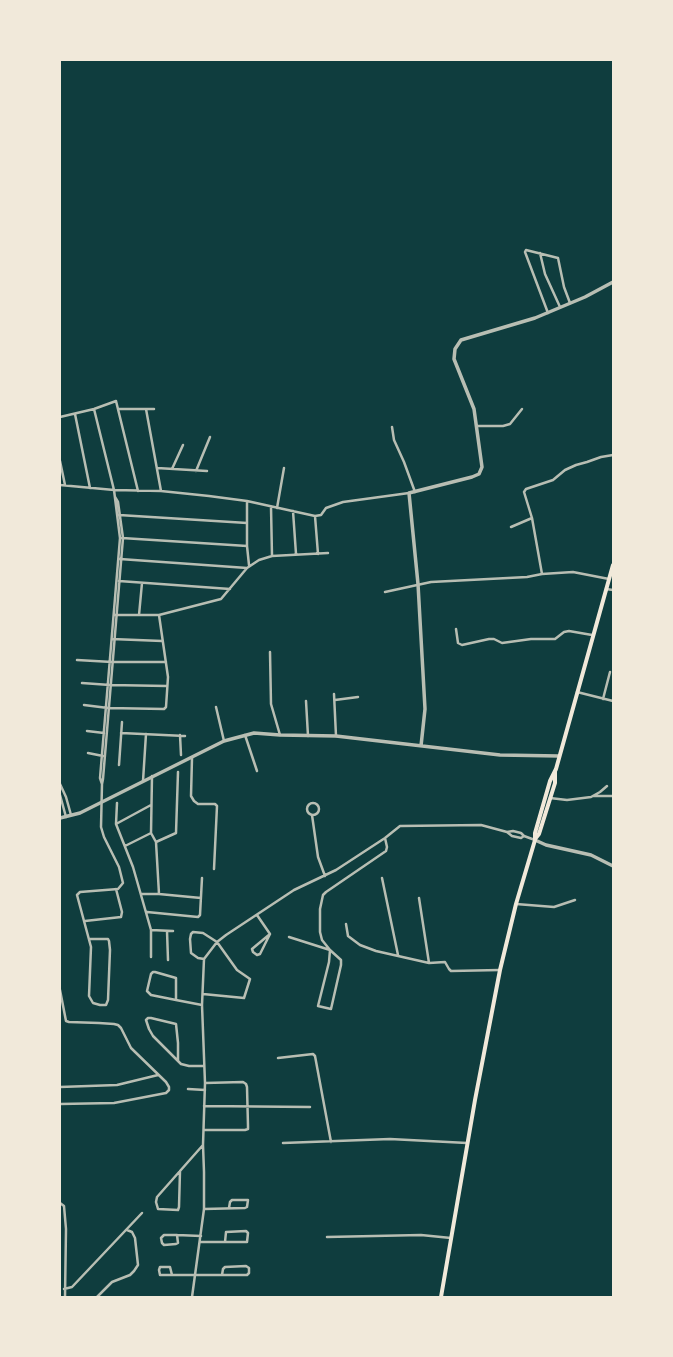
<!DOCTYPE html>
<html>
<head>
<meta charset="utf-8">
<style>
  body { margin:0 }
  #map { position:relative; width:673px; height:1357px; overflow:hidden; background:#0f3d3e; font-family:Quicksand,sans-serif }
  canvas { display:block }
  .frame { position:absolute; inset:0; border:61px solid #f1e9da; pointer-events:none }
</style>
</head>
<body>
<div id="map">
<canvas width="673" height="1357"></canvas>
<div class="frame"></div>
</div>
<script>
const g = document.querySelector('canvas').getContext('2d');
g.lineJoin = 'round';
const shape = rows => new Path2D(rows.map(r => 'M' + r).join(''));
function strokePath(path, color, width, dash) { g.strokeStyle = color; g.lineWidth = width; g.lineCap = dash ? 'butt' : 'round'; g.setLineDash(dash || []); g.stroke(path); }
strokePath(shape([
  [540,253,545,274,560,307],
  [548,313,525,252,526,250,558,258,564,287,570,303],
  [94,409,114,490,120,538,100,778,102,784],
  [118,409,154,409],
  [146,409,161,491],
  [75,414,90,488],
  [60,417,94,409,116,401,138,491],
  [477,426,503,426,510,424,522,409],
  [392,427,394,440,404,462,415,492],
  [60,461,65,485],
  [157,468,207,471],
  [172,469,183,445],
  [196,471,210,437],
  [60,485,114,490,161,491,209,496,247,501,315,516,321,515,326,508,343,502,409,493],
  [247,501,247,546,249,565],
  [271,507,272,556],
  [277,508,284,468],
  [293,511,296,554],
  [119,515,247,523],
  [315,516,318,554],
  [511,527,532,518],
  [122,538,247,546],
  [120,559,247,568],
  [542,574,532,518,524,492,526,489,553,480,565,470,576,465,587,462,601,457,613,455],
  [119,581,230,589],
  [606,589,613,590],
  [385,592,431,582,527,577,542,574,573,572,609,579],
  [115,615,159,615,221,599,247,568,259,560,272,556,328,553],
  [139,615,142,583],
  [456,629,458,643,462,645,489,639,494,639,502,643,531,639,555,639,564,632,569,631,592,635],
  [112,639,162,641],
  [270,652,271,704,280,735],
  [77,660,112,662,166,662],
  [82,683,110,685,167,686],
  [577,692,613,701],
  [334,694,336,736],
  [603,699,610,672],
  [335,700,358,697],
  [306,701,308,736],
  [84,705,108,708,164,709,166,707,168,677,159,615],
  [216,707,224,741],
  [87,731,104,733],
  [121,733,185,736],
  [180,735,181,755],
  [245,735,257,771],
  [88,753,103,756],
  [192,758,191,796,194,801,198,804,215,804,217,806,214,869],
  [119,765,122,722],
  [152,776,151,833,156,842,159,894],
  [143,781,146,734],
  [60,784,66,797,71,815],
  [60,795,66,817],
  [594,796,613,796],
  [550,798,567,800,591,797,600,792,607,786],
  [117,803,116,824,133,867,151,930,173,931],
  '307 809a6 6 0 1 1 12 0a6 6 0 1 1-12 0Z',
  [312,815,318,857,325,876],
  [116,824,151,805],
  [507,832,513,831,521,833,524,836,535,840],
  [156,842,176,833,178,772],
  [125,846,151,833],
  [382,878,398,955],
  [141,894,159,894,201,898],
  [419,898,429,963],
  [516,904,554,907,575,900],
  [147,912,198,917,200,915,202,878],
  [257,915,270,934],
  [85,921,121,917,122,912,116,889],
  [346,924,348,936,360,945,376,951,429,963,445,962,449,969,451,971,500,970],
  [151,930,151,957],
  [167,931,168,960],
  [270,934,260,954,257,955,253,952,252,949,270,934],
  [289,937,330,950,341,960,341,965,331,1009,318,1006,329,962,330,950,322,940,320,932,320,909,323,895,326,892,386,851,387,847,385,838],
  [89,939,108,939,109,941,110,950,108,1000,106,1005,100,1005,93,1003,89,996,91,947,77,895,80,892,118,889,123,883,119,867,104,837,101,827,102,784,103,779,123,538,118,502,115,497],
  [60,990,66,1021,69,1022,99,1023,114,1024,118,1025,121,1028,131,1048,166,1082,169,1087,169,1090,166,1093,114,1103,60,1104],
  [203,994,244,998,250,979,237,970,217,942,203,933,193,932,191,934,190,939,191,953,198,958,204,959],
  [176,1000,176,978,155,972,153,972,151,974,147,991,151,995,176,1000,202,1005],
  [148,1018,151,1018,176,1024,178,1043,178,1061,153,1036,149,1029,146,1020,148,1018],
  [278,1058,313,1054,315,1056,331,1142],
  [178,1061,181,1064,189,1066,204,1066],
  [60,1087,117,1085,158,1075],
  [188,1089,205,1090],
  [204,1106,310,1107],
  [204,1130,245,1130,248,1129,248,1126,247,1087,246,1084,243,1082,205,1083],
  [283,1143,390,1139,467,1143],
  [180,1171,179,1207,178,1210,158,1209,156,1202,157,1197,203,1145],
  [60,1203,64,1206,66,1229,65,1297],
  [204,1209,245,1208,247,1207,248,1200,232,1200,230,1202,229,1208],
  [177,1235,178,1243,176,1244,164,1245,162,1243,161,1238,164,1235,177,1235,201,1236],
  [327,1237,421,1235,451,1238],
  [200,1242,247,1242,248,1233,246,1231,226,1232,225,1242],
  [172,1275,170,1267,160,1267,159,1270,160,1275,247,1275,249,1273,249,1268,246,1266,225,1267,223,1269,222,1275],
  [64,1289,72,1287,142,1213],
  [97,1297,112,1282,130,1275,134,1271,138,1265,135,1238,132,1232,127,1230],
  [192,1297,204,1209,204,1172,203,1145,205,1083,202,1005,204,959,217,942,226,935,294,890,336,870,385,838,400,826,481,825,507,832,512,836,521,838,524,836]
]), '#b8beb3', 2.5);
strokePath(shape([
  [421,746,425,709,418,584,409,493,472,477,479,474,482,467,474,409,454,359,455,349,461,340,535,318,585,297,613,282],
  [60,818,80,813,224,741,254,733,280,735,336,736,500,755,559,756],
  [535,840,546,845,591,855,613,866]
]), '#b8beb3', 3.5);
strokePath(shape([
  [535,839,539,834,555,783,555,772],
  [441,1297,475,1100,500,970,516,904,535,840,535,833,550,781,556,769,613,565]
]), '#f1e9da', 4);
</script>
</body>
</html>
